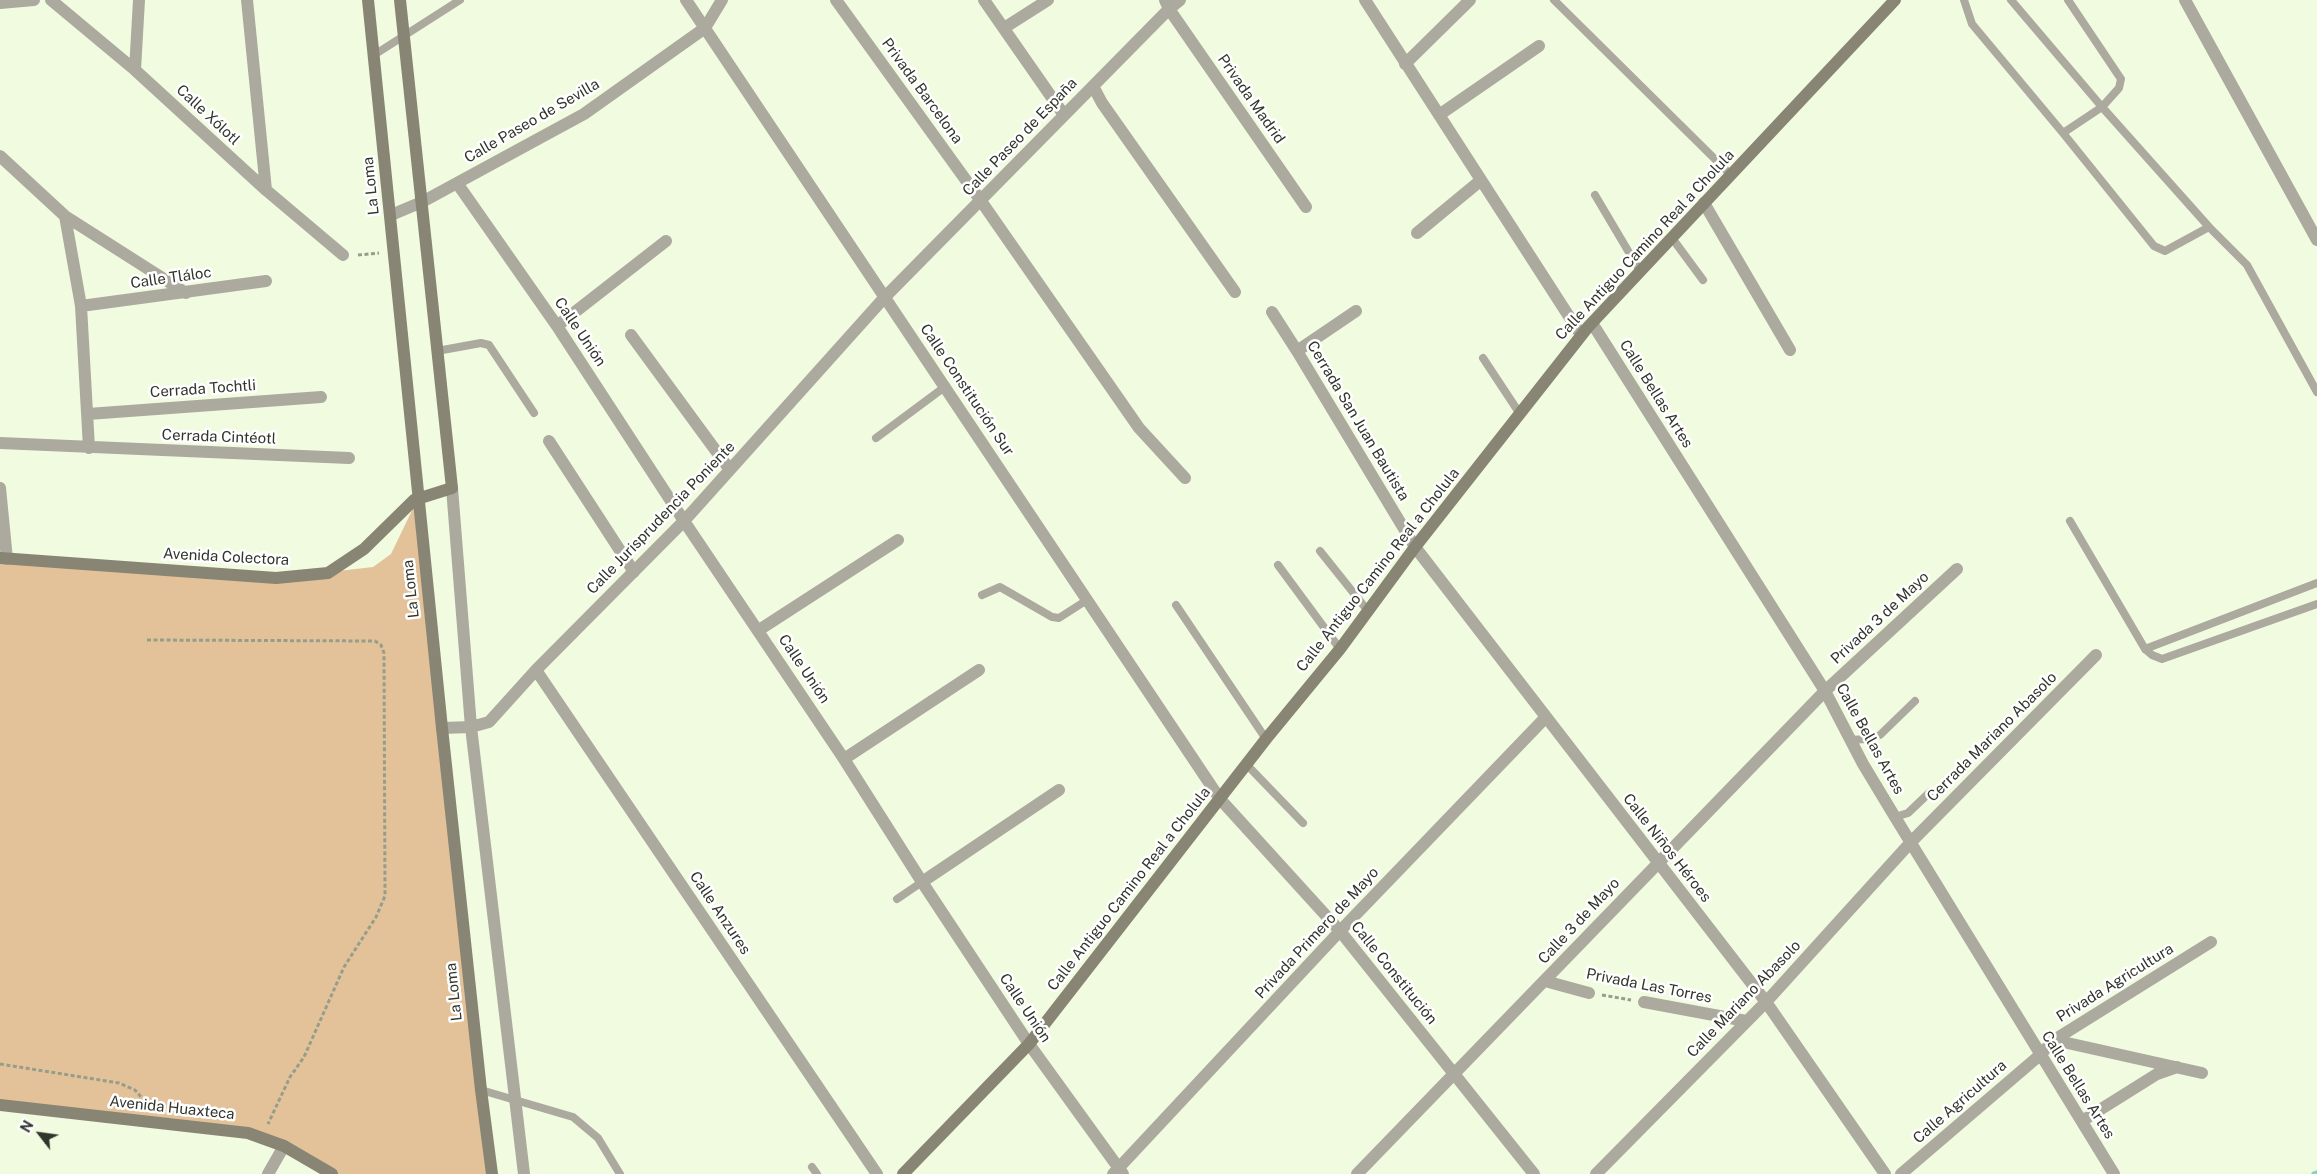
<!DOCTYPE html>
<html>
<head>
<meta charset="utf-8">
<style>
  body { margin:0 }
  #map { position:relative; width:2317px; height:1174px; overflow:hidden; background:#f1fbe0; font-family:"Public Sans",sans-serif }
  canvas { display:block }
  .north { position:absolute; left:15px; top:1109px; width:50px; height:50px; -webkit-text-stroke:4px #fff; paint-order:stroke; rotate:300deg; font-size:14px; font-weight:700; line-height:20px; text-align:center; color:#31352b }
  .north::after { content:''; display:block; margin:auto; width:18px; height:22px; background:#31352b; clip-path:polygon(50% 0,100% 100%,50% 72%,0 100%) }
</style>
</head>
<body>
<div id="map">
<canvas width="2317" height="1174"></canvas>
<div class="north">N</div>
</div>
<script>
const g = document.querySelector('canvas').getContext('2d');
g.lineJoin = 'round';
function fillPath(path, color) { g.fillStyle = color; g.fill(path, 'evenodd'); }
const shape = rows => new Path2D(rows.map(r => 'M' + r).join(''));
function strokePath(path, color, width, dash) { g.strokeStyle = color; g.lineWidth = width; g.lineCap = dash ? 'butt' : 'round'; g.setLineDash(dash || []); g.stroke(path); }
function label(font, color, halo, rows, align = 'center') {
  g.font = font + ' "Public Sans",sans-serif'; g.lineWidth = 5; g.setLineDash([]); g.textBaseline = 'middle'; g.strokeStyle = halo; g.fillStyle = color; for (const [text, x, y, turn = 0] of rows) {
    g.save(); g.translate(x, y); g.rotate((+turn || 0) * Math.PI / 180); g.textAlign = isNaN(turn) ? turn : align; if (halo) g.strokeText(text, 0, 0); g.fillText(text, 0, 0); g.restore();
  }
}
fillPath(shape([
  [418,498,494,1174,332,1174,248,1133,0,1105,0,559,276,578,373,567,391,554]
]), '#e3c29a');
strokePath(shape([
  [2314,1174,2317,1173]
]), '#90d0be', 5.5);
strokePath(shape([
  [358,255,379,253],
  [147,640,375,641,381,645,384,653,385,896,376,917,344,967,304,1057,290,1077,268,1124],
  [1602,995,1631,1000],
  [0,1064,119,1083,135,1090,142,1098,143,1106]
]), '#969e8b', 3, [4, 2.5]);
strokePath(shape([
  [1554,0,1731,175],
  [1964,0,1972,24,2063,133,2154,246,2165,251,2209,227,2102,107,2011,0],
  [374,55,460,0],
  [2063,133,2102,107,2119,88,2121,79,2068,0],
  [1595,195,1640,271],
  [2209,227,2247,265,2317,392],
  [1672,238,1703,280],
  [437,351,481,343,489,345,534,413],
  [1483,358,1520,414],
  [876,438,946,386],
  [2070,521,2145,649,2152,655,2162,659,2317,604],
  [1320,551,1368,611],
  [1278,565,1340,649],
  [982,595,1000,587,1052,617,1059,618,1087,600],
  [1176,605,1266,739],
  [2145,649,2317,583],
  [1851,740,1866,739,1880,735,1915,701],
  [1247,765,1303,823],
  [1895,817,1908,813,1930,792],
  [897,899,922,882],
  [481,1090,573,1117,598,1138,620,1174],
  [812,1167,817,1174]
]), '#aca99e', 8);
strokePath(shape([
  [51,0,135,70,266,190,343,255],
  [247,0,266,190],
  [686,0,1220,799,1340,931,1534,1174],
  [836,0,981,201,1139,428,1185,478],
  [984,0,1064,115],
  [1165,0,1169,9,1306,207],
  [1365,0,1581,335],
  [2185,0,2317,240],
  [0,3,34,0],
  [1004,28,1048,0],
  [1405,64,1470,0],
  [135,70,139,0],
  [1093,86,1102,103,1235,292],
  [1439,115,1539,46],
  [0,156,65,216,186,293],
  [457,183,557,326,684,521,844,759,922,882,1029,1044,1123,1174],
  [1704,203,1790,350],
  [391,215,422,202,584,114,705,28,722,0],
  [65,216,81,306,89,448],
  [1417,233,1480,181],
  [81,306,266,281],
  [1272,312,1297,351,1415,547,1766,1002,1885,1174],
  [1592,323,1825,691,1863,764,1895,817,2114,1174],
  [557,326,666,241],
  [631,335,730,470],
  [1297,351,1356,311],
  [88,414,321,397],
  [549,441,634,572],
  [0,443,349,458],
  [0,488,7,559],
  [452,488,471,727,524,1174],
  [759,630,898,540],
  [536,670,877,1174],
  [442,728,471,727,489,722,536,670,684,521,884,298,1169,9,1180,0],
  [844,759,979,670],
  [922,882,1059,790],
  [1545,981,1589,993],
  [1644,1002,1746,1021],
  [2054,1040,2202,1073],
  [2082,1121,2157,1074,2177,1067],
  [268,1174,284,1146],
  [1113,1174,1340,931,1546,717],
  [1357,1174,1825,691,1957,569],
  [1596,1174,1766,1002,1911,842,2096,655],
  [1901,1174,2040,1055,2054,1040,2211,942]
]), '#aca99e', 12);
strokePath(shape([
  [368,0,442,728,481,1090,492,1174],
  [0,558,276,578,328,573,364,549,414,500,452,488,400,0],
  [0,1105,248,1133,284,1146,332,1174],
  [903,1174,1029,1044,1266,739,1340,649,1415,547,1588,327,1895,0]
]), '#888574', 12);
label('15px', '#31352b', '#fff', [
  ["Privada Barcelona",922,91,54],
  ["Privada Madrid",1251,99,55],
  ["Calle Xólotl",208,115,43],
  ["Calle Paseo de Sevilla",532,121,-30],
  ["Calle Paseo de España",1020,137,-46],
  ["La Loma",371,186,-96],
  ["Calle Antiguo Camino Real a Cholula",1645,245,-47],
  ["Calle Tláloc",171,278,-8],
  ["Calle Unión",580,332,56],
  ["Cerrada Tochtli",203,389,-4],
  ["Calle Constitución Sur",967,390,56],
  ["Calle Bellas Artes",1656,394,58],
  ["Cerrada San Juan Bautista",1358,421,59],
  ["Cerrada Cintéotl",219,437,2],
  ["Calle Jurisprudencia Poniente",661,518,-46],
  ["Avenida Colectora",226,557,3],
  ["Calle Antiguo Camino Real a Cholula",1378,570,-52],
  ["La Loma",411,589,-96],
  ["Privada 3 de Mayo",1880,618,-43],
  ["Calle Unión",804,669,56],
  ["Cerrada Mariano Abasolo",1992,737,-45],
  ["Calle Bellas Artes",1870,739,61],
  ["Calle Niños Héroes",1667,848,52],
  ["Calle Antiguo Camino Real a Cholula",1129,889,-52],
  ["Calle Anzures",720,913,56],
  ["Calle 3 de Mayo",1579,921,-47],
  ["Privada Primero de Mayo",1317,933,-47],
  ["Calle Constitución",1394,973,51],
  ["Privada Agricultura",2115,983,-32],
  ["Privada Las Torres",1649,986,11],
  ["La Loma",454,992,-96],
  ["Calle Mariano Abasolo",1744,999,-46],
  ["Calle Unión",1025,1008,56],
  ["Calle Bellas Artes",2078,1085,58],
  ["Calle Agricultura",1960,1102,-41],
  ["Avenida Huaxteca",172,1108,6]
]);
</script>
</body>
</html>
